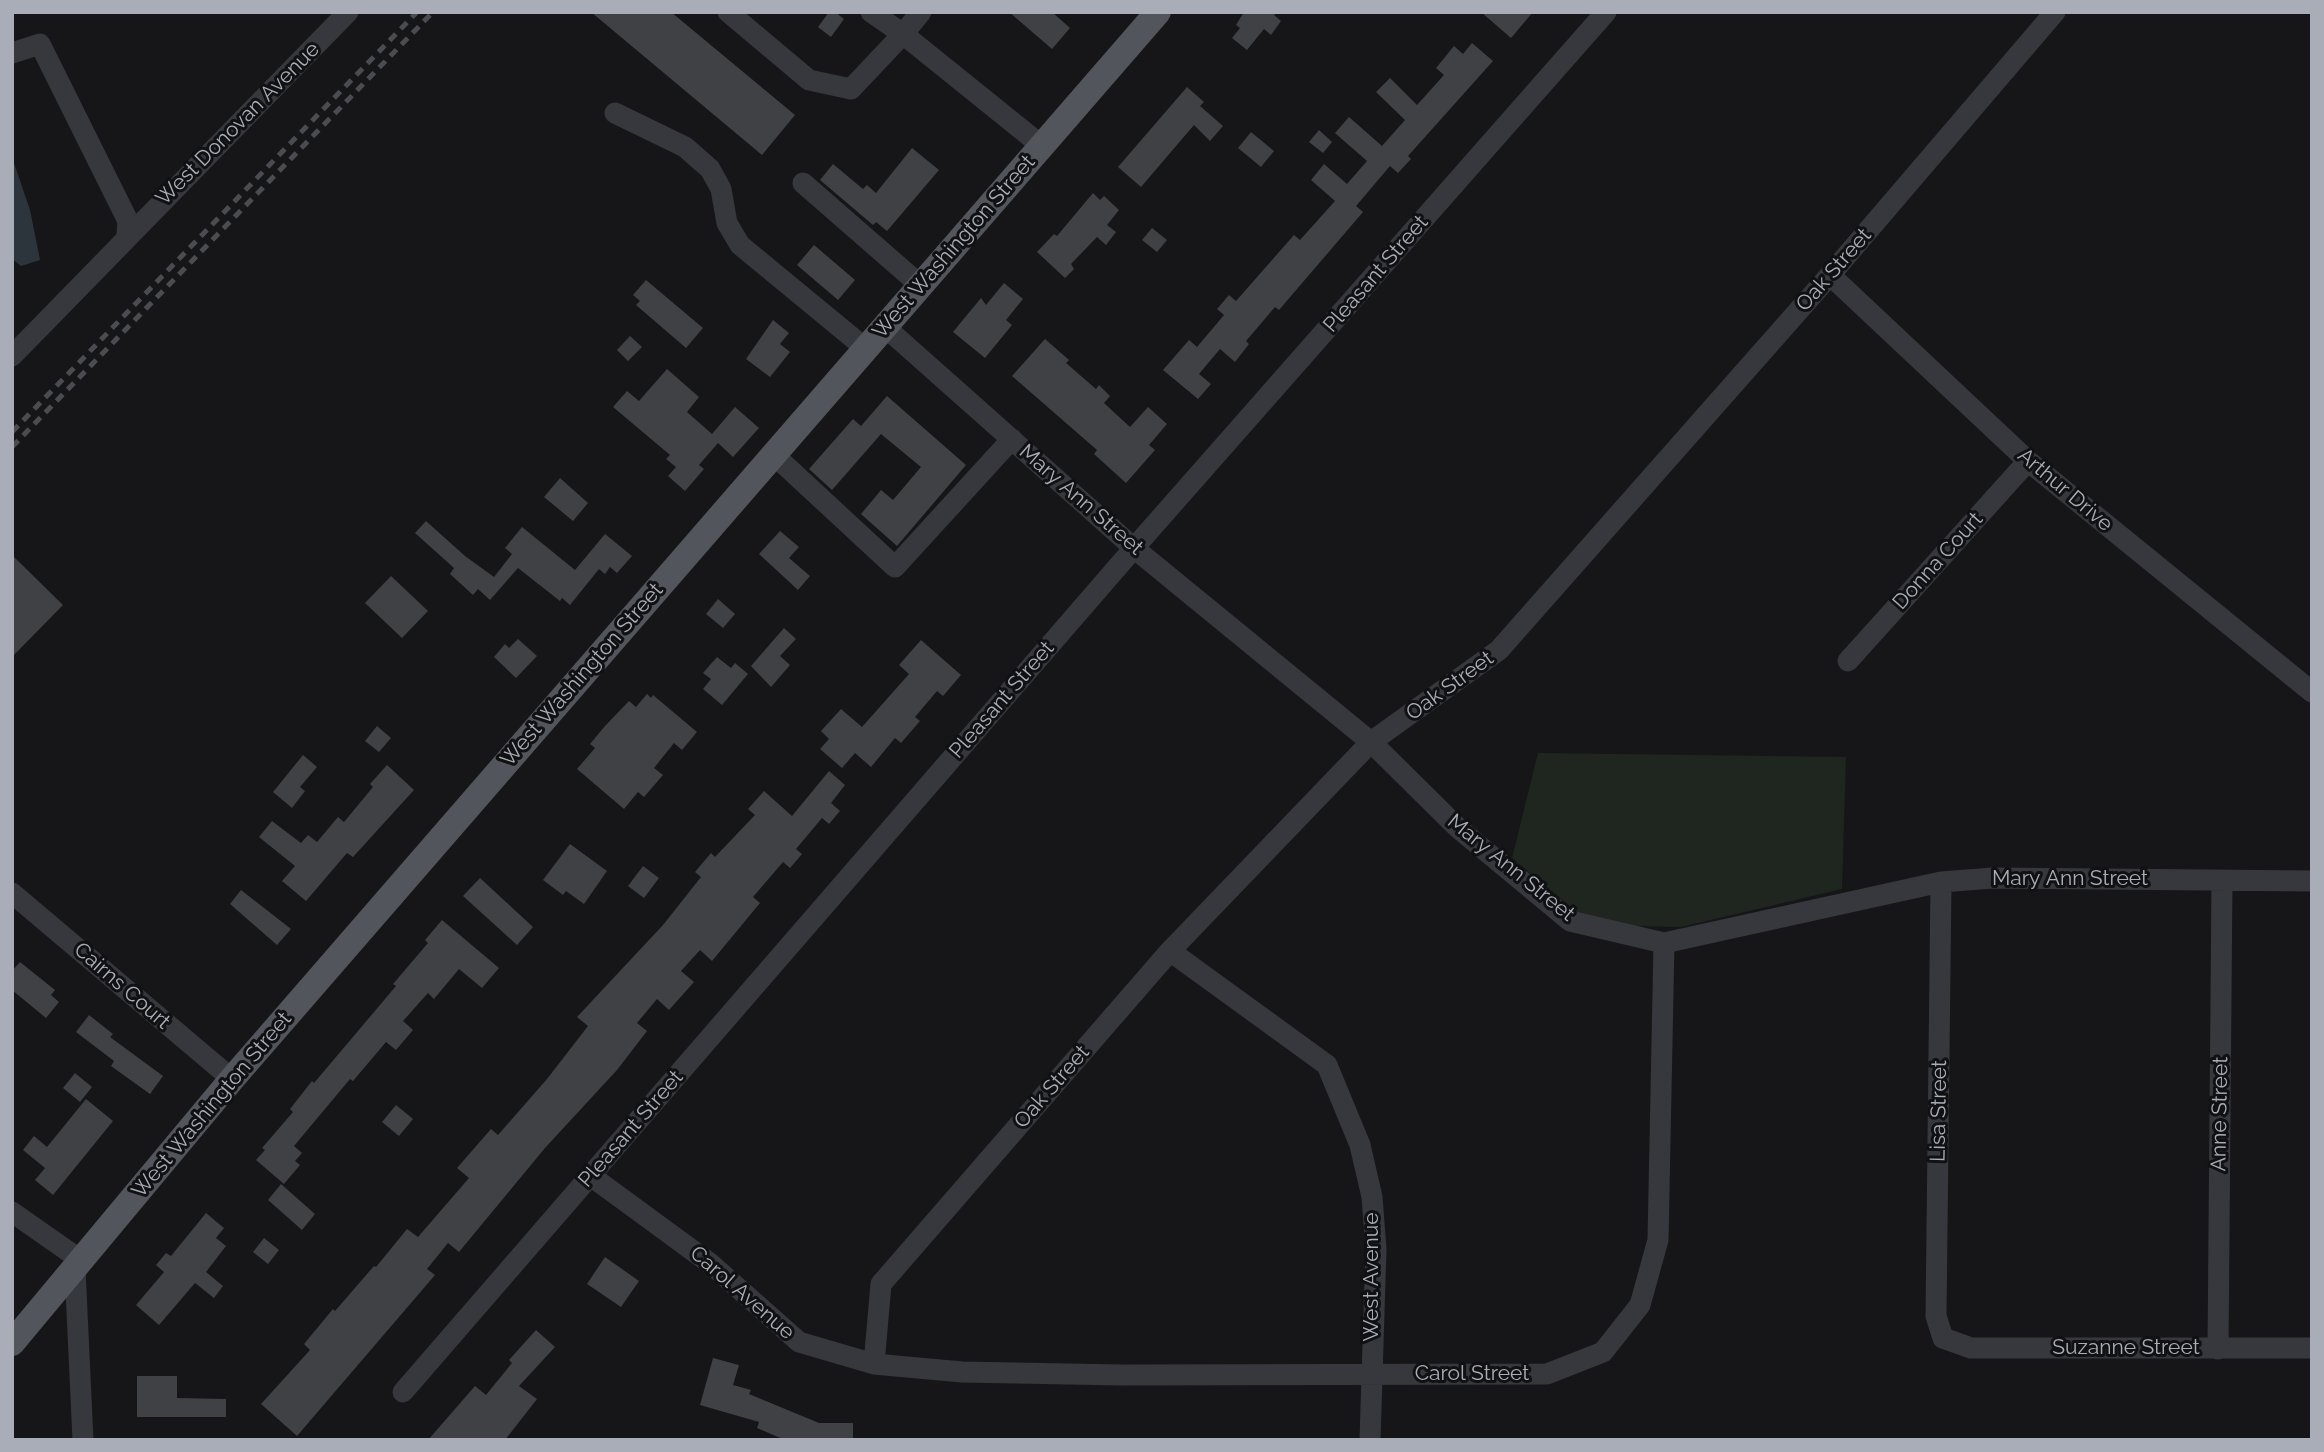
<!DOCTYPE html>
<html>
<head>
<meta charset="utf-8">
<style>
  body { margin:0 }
  #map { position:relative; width:2324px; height:1452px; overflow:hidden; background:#161618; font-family:Raleway,sans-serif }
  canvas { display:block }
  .frame { position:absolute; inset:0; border:14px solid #a8adb8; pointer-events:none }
</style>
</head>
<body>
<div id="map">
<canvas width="2324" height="1452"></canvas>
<div class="frame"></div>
</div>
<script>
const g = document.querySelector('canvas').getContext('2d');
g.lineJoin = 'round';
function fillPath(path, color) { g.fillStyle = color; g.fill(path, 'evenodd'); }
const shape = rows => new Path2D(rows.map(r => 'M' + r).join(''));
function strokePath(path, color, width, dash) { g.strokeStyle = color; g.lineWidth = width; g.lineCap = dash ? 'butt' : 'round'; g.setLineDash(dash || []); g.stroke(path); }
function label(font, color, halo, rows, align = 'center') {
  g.font = font + ' Raleway,sans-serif'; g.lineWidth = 6; g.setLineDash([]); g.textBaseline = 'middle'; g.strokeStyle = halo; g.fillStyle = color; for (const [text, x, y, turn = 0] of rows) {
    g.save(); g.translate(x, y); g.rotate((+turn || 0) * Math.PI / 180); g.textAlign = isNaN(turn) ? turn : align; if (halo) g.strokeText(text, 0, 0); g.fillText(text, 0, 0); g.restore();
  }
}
fillPath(shape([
  [1538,753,1846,757,1842,889,1681,927,1633,926,1578,913,1512,858]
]), '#1e261f');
fillPath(shape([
  [12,157,30,210,40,260,21,266,12,259]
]), '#2c353c');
fillPath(shape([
  [591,12,671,12,795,115,762,155],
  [829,12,835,12,844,19,831,37,818,27],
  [1009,12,1052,12,1070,28,1052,49],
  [1244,12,1277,12,1274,15,1281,21,1271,35,1264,29,1247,50,1232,38,1240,28,1236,25],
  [1481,12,1533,12,1511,38],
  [1472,43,1493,61,1408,156,1411,159,1398,173,1390,166,1356,206,1363,212,1279,310,1275,307,1246,341,1249,344,1235,362,1220,349,1199,374,1211,384,1198,399,1163,370,1189,340,1197,347,1224,315,1217,309,1229,295,1236,301,1294,235,1300,240,1335,201,1311,180,1324,164,1347,184,1367,161,1335,133,1349,117,1382,146,1405,120,1376,92,1390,78,1417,105,1444,75,1436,68,1454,46,1463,54],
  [1187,87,1204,102,1200,106,1223,126,1210,141,1194,125,1141,187,1118,167],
  [1319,130,1332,142,1323,153,1309,142],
  [1251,132,1274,151,1261,167,1238,148],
  [912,148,939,170,887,231,876,222,873,225,820,180,833,164,863,189,867,185,876,193],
  [1093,193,1100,200,1104,196,1119,210,1107,225,1116,232,1106,245,1097,237,1071,264,1074,269,1065,278,1037,252,1054,234,1057,236],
  [1152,228,1167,240,1157,252,1142,240],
  [814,245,855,280,838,300,797,265],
  [646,280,703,328,686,348,636,305,640,301,633,295],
  [1004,283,1023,299,1006,320,1012,325,985,358,953,332,981,298,986,305],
  [773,320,789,333,780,344,790,352,770,377,746,359],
  [630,336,642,347,628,361,617,350],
  [1045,339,1069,360,1066,363,1096,389,1099,385,1110,396,1104,403,1130,427,1148,407,1167,424,1149,445,1155,450,1126,483,1094,454,1097,450,1012,376],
  [667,369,699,397,687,412,712,434,735,407,759,428,733,457,718,443,699,465,704,469,685,491,668,476,676,467,666,459,670,455,613,407,627,391,639,401],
  [887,396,966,465,897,546,861,514,881,490,893,500,921,467,881,434,832,490,809,469,853,419,861,426],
  [560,478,588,503,573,521,544,497],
  [426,521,465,556,494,577,512,554,505,548,522,527,575,570,605,534,632,556,617,573,610,567,605,574,599,569,570,605,562,598,560,601,518,568,490,600,478,589,473,595,450,574,454,568,415,533],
  [780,531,799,547,789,558,810,576,798,590,759,554],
  [12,555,63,605,12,657],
  [391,576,428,611,402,638,365,603],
  [718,599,735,614,723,628,706,614],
  [784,628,796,639,780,656,790,665,771,687,751,666],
  [518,639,537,656,516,678,494,657,505,644,509,648],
  [921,640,961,675,943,696,937,691,915,717,920,721,901,743,895,738,871,767,855,753,842,768,820,749,829,739,821,731,841,709,862,727,909,674,899,665],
  [717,657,731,668,735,663,748,674,722,705,703,689,711,679,703,673],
  [647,694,651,698,653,695,697,732,682,750,674,743,654,768,663,775,644,797,638,792,624,809,577,769,595,748,590,744,605,726,629,701,636,707],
  [377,726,391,738,379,752,365,741],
  [303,755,317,767,300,787,305,791,292,808,273,792],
  [387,765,414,790,353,857,347,853,306,901,282,881,295,866,259,837,272,821,301,843,308,835,317,842,338,817,344,822,373,787,370,784],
  [829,771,845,785,831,803,840,811,829,824,822,818,796,849,802,854,790,868,783,862,753,897,760,903,712,961,700,950,681,971,694,982,669,1010,657,999,637,1023,647,1031,617,1070,545,1148,459,1252,448,1243,427,1269,435,1275,297,1436,261,1404,310,1350,304,1344,333,1309,335,1311,374,1266,376,1267,407,1229,418,1237,469,1178,457,1168,491,1129,498,1135,547,1079,588,1026,577,1017,663,925,701,877,695,872,711,853,715,857,755,815,748,809,764,791,792,816],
  [570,844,607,871,584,904,566,891,563,895,543,880],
  [643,866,659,878,644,898,628,886],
  [480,878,533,927,517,945,463,896],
  [241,890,291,929,277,945,230,904],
  [442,920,499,968,482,988,459,969,434,999,428,993,403,1021,413,1030,396,1050,386,1042,353,1081,350,1079,294,1146,302,1153,295,1161,300,1165,284,1184,256,1160,265,1150,262,1148,293,1112,290,1109,312,1081,314,1083,396,986,393,984,428,943,425,940],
  [20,962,55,990,51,995,59,1002,46,1018,12,990,12,971],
  [89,1015,113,1034,110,1037,163,1076,150,1094,111,1066,114,1061,76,1032],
  [75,1073,92,1087,80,1102,63,1088],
  [86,1099,113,1121,53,1195,35,1180,45,1168,23,1150,34,1136,47,1147],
  [396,1105,413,1119,399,1136,382,1122],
  [281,1184,315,1214,302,1230,268,1200],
  [206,1213,224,1228,216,1238,226,1246,206,1272,223,1286,214,1298,195,1283,159,1325,136,1305,164,1272,156,1265,166,1253,171,1256],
  [264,1238,279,1250,268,1264,253,1252],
  [605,1257,639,1281,621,1307,587,1284],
  [536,1330,555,1347,519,1386,537,1399,505,1440,428,1440,475,1386,486,1395,512,1363,509,1360],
  [713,1358,739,1365,733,1385,751,1390,749,1394,819,1423,853,1423,853,1440,785,1440,757,1428,759,1422,700,1405],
  [137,1376,177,1376,177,1398,226,1399,226,1417,137,1417]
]), '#404145');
strokePath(shape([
  [728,12,809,80,851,89,903,34,1042,146],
  [871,12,903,34,921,12],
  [12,53,40,44,128,221,127,235],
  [615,113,685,147,710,169,721,189,727,223,740,245,865,348],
  [803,183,920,285],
  [1830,275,2028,461,2312,692],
  [884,326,1134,548,1371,742,1458,828,1570,921,1664,943,1941,882,1993,878,2312,881],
  [12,356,348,12],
  [773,454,895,567,1012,439],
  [1848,661,2028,461],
  [1941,882,1936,1316,1943,1338,1971,1348,2311,1348],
  [12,893,232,1079],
  [1170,951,1327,1065,1360,1145,1372,1197,1376,1249,1370,1440],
  [591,1176,711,1264,799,1342,874,1364,962,1372,1122,1375,1547,1374,1603,1352,1640,1305,1658,1240,1664,943],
  [12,1212,82,1261],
  [75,1269,83,1440],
  [2218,1349,2222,880],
  [874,1364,881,1284,1170,951,1371,742,1499,650,1830,275,2055,12],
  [403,1392,1134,548,1606,12]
]), '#37383d', 21);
strokePath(shape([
  [12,1343,232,1079,1158,12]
]), '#53555c', 26);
strokePath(shape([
  [12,432,417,12],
  [12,447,433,12]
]), '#4a4c52', 5, [9, 7]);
label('21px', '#a8adb8', '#111113', [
  ["West Donovan Avenue",238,124,-45],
  ["West Washington Street",954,247,-49],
  ["Oak Street",1834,270,-49],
  ["Pleasant Street",1376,274,-49],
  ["Arthur Drive",2065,490,40],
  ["Mary Ann Street",1081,500,41],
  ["Donna Court",1938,561,-48],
  ["West Washington Street",582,675,-49],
  ["Oak Street",1450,686,-36],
  ["Pleasant Street",1002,700,-49],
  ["Mary Ann Street",1511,868,39],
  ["Mary Ann Street",2070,879],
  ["Cairns Court",122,986,41],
  ["Oak Street",1052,1087,-49],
  ["West Washington Street",212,1105,-50],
  ["Lisa Street",1939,1111,-89],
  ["Anne Street",2220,1114,-89],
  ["Pleasant Street",631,1129,-49],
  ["West Avenue",1372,1277,-90],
  ["Carol Avenue",742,1293,41],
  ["Suzanne Street",2126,1348],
  ["Carol Street",1472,1374]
]);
</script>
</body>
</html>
